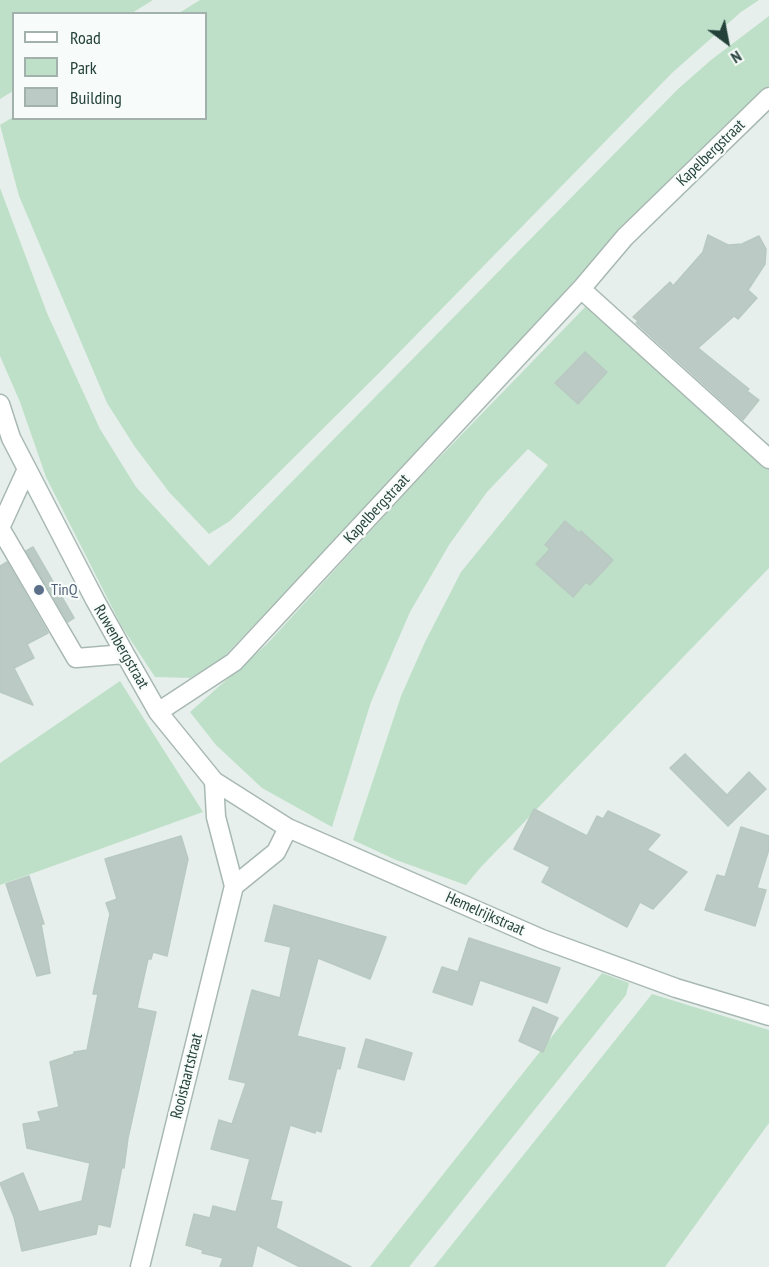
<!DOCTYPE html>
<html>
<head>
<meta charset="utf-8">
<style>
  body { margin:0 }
  #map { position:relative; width:769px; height:1267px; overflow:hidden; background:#e6efeb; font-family:"PT Sans Narrow",sans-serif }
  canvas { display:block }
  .legend { position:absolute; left:12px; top:12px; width:195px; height:108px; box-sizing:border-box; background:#f7fbf9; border:2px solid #a3b1ad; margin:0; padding:8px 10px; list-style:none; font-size:18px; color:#24423a }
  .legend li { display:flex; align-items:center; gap:12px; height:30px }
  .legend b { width:30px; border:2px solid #a3b1ad }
  .north { position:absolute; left:697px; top:12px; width:60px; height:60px; -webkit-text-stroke:4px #f7fbf9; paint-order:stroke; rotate:148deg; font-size:16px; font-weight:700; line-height:24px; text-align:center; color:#24423a }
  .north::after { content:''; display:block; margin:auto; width:21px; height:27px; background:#24423a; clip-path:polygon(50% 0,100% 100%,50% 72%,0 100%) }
</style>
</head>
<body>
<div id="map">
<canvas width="769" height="1267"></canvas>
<ul class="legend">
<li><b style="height:8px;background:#fff"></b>Road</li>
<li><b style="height:16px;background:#bfe0c8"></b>Park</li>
<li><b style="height:16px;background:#bbcac4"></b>Building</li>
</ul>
<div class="north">N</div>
</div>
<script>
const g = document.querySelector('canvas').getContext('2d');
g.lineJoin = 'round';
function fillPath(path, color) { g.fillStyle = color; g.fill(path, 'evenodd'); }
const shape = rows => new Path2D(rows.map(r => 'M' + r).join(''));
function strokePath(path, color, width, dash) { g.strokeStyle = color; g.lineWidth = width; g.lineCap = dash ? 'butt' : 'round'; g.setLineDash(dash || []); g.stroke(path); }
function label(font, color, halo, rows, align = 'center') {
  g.font = font + ' "PT Sans Narrow",sans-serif'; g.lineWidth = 4.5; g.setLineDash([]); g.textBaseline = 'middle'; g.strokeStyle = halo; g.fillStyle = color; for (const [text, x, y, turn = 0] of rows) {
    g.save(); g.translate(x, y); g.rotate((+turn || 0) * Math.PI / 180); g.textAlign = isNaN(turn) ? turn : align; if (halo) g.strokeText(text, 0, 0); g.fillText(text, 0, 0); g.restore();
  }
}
fillPath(shape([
  [0,0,153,0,132,13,14,14,13,91,0,99],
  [200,0,759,0,741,12,673,72,380,372,230,521,209,534,169,492,135,447,107,403,19,196,0,125,13,117,14,118,206,118,206,14,179,13],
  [769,16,769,86,720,130,610,249,221,660,190,678,155,677,122,627,46,477,20,402,0,356,0,188,47,313,100,429,136,487,209,566,678,89,711,60],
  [590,302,769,467,769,568,481,867,466,885,396,860,353,840,401,696,425,642,461,572,548,465,528,449,487,492,449,545,410,612,371,702,332,827,262,788,216,745,190,712,267,644,406,492],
  [120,681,203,812,0,885,0,763],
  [602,973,629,983,626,995,409,1267,370,1267],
  [652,994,769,1030,769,1123,665,1267,434,1267]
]), '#bfe0c8');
const building = shape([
  [708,235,728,245,742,244,759,236,766,249,765,264,748,290,757,298,738,319,734,316,698,348,749,389,747,391,759,400,743,420,636,323,638,321,633,317,670,282,673,286,703,252,708,235],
  [585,352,607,372,578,404,555,383,585,352],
  [565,521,579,533,581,531,613,560,590,585,586,582,573,597,536,564,550,549,545,545,565,521],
  [33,547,74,618,68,622,26,551,33,547],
  [7,562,48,633,27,644,34,658,14,668,33,705,0,692,0,566,7,562],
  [685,754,727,795,749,772,766,789,728,826,670,768,685,754],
  [534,809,587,836,597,816,603,819,608,811,660,835,647,850,687,872,653,909,640,902,627,927,542,882,550,867,514,849,534,809],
  [741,827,769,836,769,849,757,888,766,890,755,926,705,910,717,875,725,877,741,827],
  [181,836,188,859,167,956,153,952,151,959,148,959,137,1008,156,1012,128,1138,124,1168,122,1167,110,1227,98,1224,96,1234,22,1251,14,1217,0,1183,23,1173,39,1212,82,1201,90,1163,27,1148,23,1124,41,1121,38,1112,59,1107,50,1062,74,1054,74,1052,87,1050,98,994,93,994,110,914,106,903,117,899,105,859,181,836],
  [29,876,44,924,41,924,50,973,37,976,6,884,29,876],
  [274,905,386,937,370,979,318,958,297,1036,345,1048,340,1069,337,1068,321,1132,316,1130,315,1133,290,1125,270,1200,282,1202,276,1228,351,1267,300,1267,257,1245,252,1267,220,1267,223,1258,202,1253,203,1250,186,1245,194,1214,210,1218,213,1206,236,1212,250,1159,211,1149,219,1120,232,1124,246,1083,229,1079,252,990,280,998,291,947,265,941,274,905],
  [469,938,560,968,547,1003,480,980,472,1005,433,992,442,967,458,972,469,938],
  [533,1007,558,1018,543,1052,519,1041,533,1007],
  [366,1039,412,1053,404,1080,358,1067,366,1039]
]);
fillPath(building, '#bbcac4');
strokePath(building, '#b8c9c2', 1.5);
const minor = shape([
  [581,289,769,459],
  [0,404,11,438,95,600,125,654,158,712,214,781,288,828,542,939,676,988,769,1016],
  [27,469,0,528,76,658,125,654],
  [158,712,234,662,581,289,625,237,769,97],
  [234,886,276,852,288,828],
  [140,1267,234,886,216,817,214,781]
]);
strokePath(minor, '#a8b8b2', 21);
strokePath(minor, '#fff', 18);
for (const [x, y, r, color] of [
  [39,590,6,"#5c6f8a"]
]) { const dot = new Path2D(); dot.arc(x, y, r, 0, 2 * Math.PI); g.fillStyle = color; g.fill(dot); strokePath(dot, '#f7fbf9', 2); }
label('16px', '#24423a', '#f7fbf9', [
  ["Kapelbergstraat",711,153,-44],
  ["Kapelbergstraat",377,509,-47],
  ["Ruwenbergstraat",121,647,60],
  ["Hemelrijkstraat",485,914,24],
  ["Rooistaartstraat",187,1076,-76]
]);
label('16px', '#4e5e75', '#f7fbf9', [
  ["TinQ",51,590]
], 'left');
</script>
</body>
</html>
